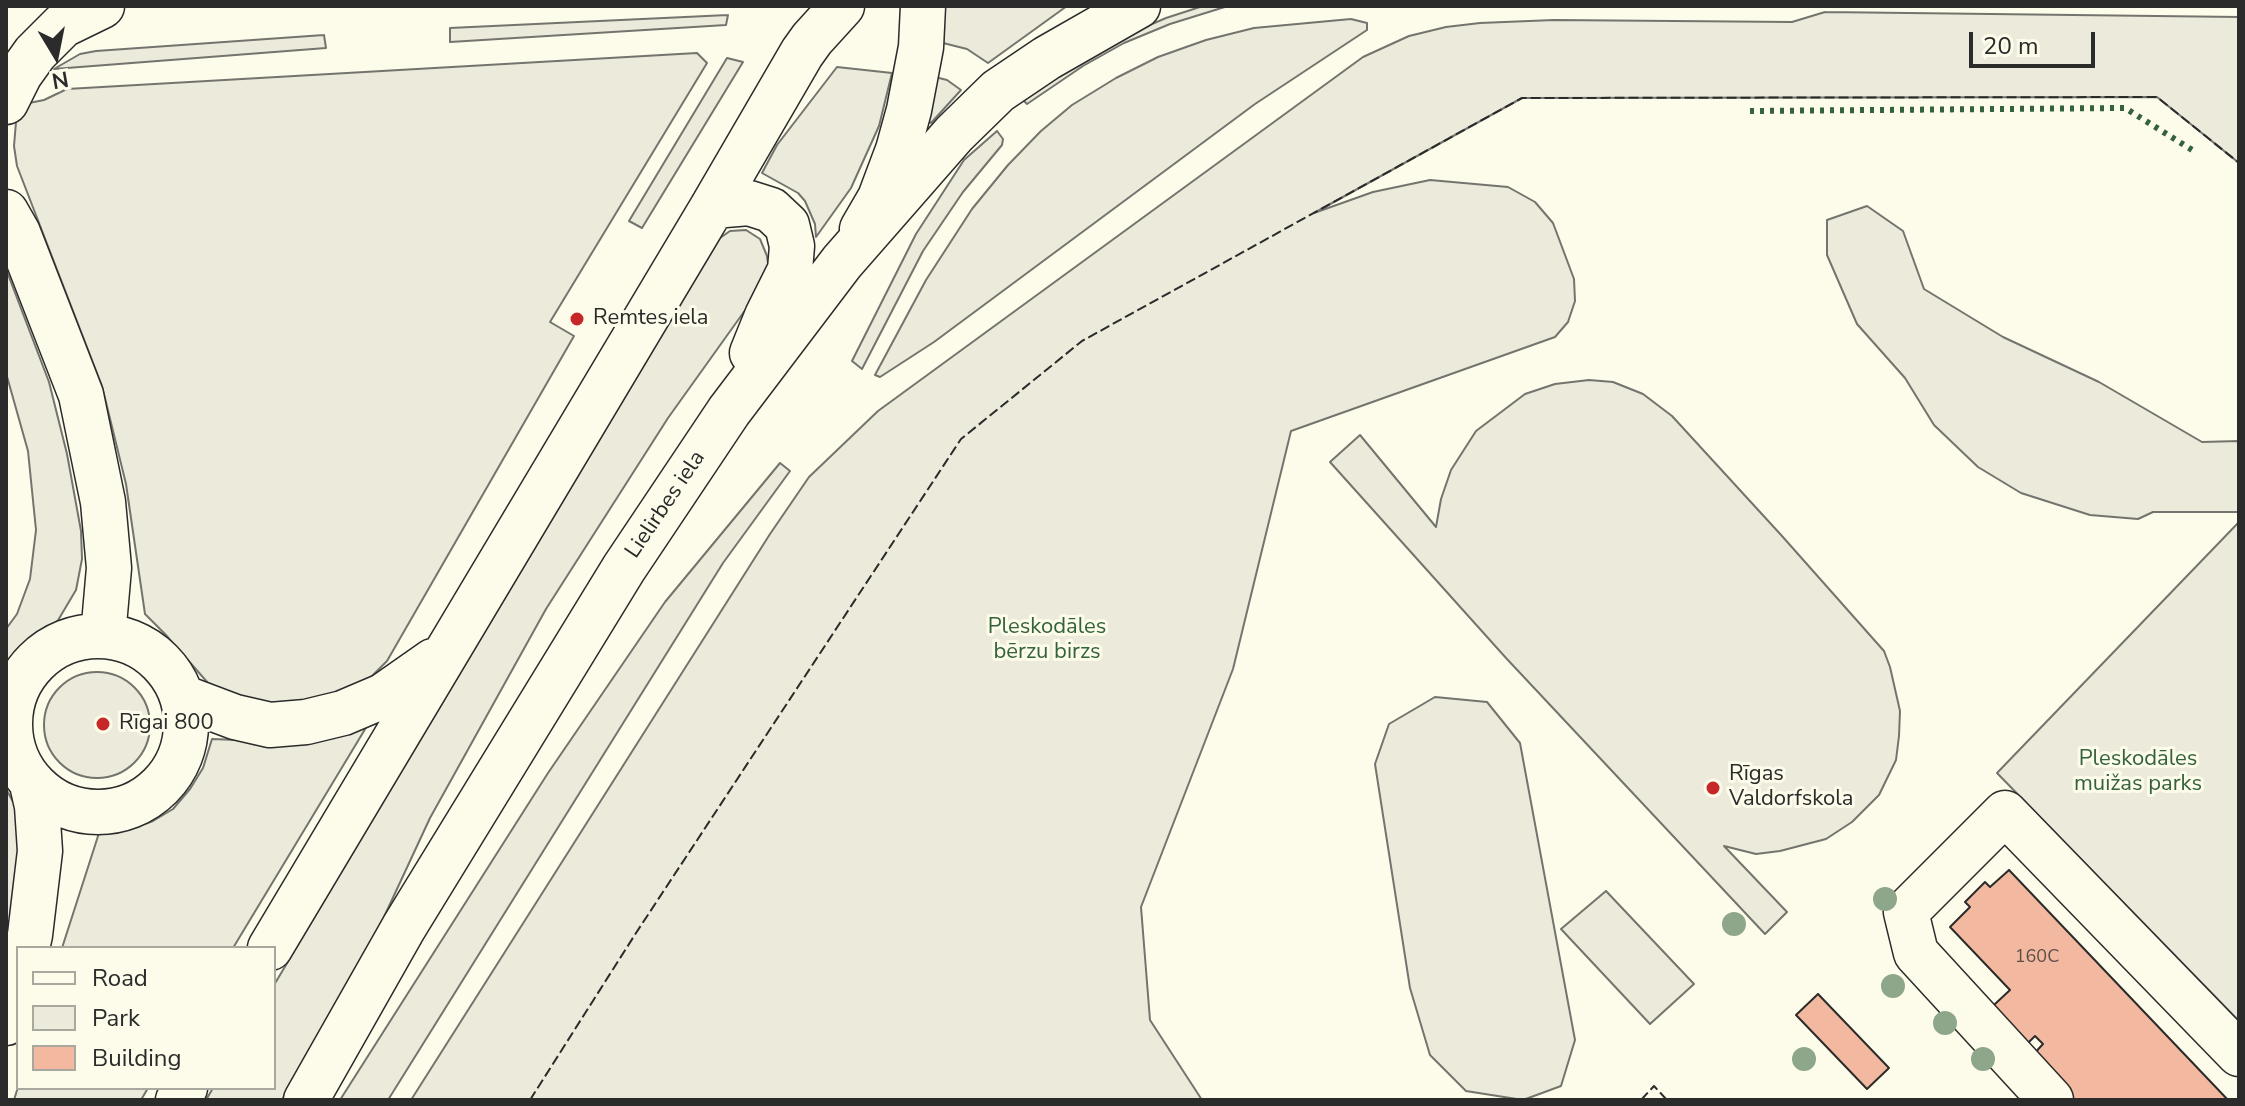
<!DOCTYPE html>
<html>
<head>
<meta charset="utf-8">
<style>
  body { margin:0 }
  #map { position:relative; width:2245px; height:1106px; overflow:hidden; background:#fdfbea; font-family:"Nunito Sans",sans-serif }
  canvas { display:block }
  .frame { position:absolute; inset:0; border:8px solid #2b2b2b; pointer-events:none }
  .legend { position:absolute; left:16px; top:946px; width:260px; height:144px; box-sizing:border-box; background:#fdfbea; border:2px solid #a9a89e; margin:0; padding:10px 14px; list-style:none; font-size:24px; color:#2b2b2b }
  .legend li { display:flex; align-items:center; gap:16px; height:40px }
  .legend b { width:40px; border:2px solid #a9a89e }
  .north { position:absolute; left:16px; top:16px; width:80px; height:80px; -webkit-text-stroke:6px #fdfbea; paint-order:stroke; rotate:170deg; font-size:22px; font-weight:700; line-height:32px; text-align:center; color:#2b2b2b }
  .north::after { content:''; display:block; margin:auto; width:28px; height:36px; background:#2b2b2b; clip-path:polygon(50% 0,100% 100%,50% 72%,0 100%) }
  .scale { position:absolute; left:1969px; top:32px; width:126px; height:36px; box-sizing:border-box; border:4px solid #2b2b2b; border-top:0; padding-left:10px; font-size:24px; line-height:28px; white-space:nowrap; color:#2b2b2b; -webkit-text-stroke:6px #fdfbea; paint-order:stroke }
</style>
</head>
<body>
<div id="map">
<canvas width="2245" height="1106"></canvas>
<div class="frame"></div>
<ul class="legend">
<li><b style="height:10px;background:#fdfbea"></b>Road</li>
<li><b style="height:22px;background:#ecebdb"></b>Park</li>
<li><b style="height:22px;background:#f2b8a0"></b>Building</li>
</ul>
<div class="north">N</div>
<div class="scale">20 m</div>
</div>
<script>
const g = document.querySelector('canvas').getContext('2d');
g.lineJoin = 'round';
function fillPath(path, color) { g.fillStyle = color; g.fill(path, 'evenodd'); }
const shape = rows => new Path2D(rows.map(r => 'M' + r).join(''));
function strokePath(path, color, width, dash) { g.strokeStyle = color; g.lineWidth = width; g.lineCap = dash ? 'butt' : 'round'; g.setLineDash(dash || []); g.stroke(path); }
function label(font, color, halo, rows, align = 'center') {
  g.font = font + ' "Nunito Sans",sans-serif'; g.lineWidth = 6; g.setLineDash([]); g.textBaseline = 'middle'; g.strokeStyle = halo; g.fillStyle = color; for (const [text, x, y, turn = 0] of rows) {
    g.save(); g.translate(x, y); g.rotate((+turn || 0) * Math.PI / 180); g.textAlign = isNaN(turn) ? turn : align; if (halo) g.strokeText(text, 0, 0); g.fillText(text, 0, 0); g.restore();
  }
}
const green = shape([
  [941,6,1067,6,988,63,967,49,935,41,941,6],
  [1203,6,1228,6,1170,24,1124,43,1083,66,1027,104,1023,100,1078,62,1122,37,1166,18,1203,6],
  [1825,12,2239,17,2239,163,2157,97,1522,98,1314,213,1373,192,1430,180,1508,187,1535,202,1553,223,1574,279,1575,301,1568,322,1555,337,1291,431,1233,669,1141,907,1150,1020,1202,1100,411,1100,770,534,809,477,878,411,1363,57,1409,36,1446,27,1480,23,1554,20,1792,22,1825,12],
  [728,15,726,25,450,42,450,28,728,15],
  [1351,19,1367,23,1367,30,1255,104,934,342,880,377,875,375,926,280,972,209,1008,165,1041,131,1072,105,1116,78,1158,57,1206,40,1254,28,1351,19],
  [324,35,326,48,54,69,80,54,96,51,324,35],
  [697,53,707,63,550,322,574,336,387,661,366,682,300,706,242,700,208,683,165,634,145,614,126,484,102,386,17,166,14,146,16,122,24,104,44,100,67,89,697,53],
  [727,58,743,62,642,228,629,221,727,58],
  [837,67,892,73,879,126,851,188,816,237,815,224,805,201,798,193,762,173,777,145,837,67],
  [927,75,947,80,961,90,931,123,920,114,927,75],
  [997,131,1003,139,1002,145,963,192,923,251,862,369,852,361,916,234,964,160,997,131],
  [1867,206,1903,231,1924,289,2003,337,2099,382,2202,442,2239,441,2239,512,2153,512,2138,519,2090,515,2021,493,1978,467,1934,425,1905,378,1857,324,1827,255,1827,220,1867,206],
  [746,230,760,239,767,256,769,270,761,288,668,418,546,609,430,818,377,932,282,1100,206,1100,213,1088,274,1088,274,985,720,238,730,231,746,230],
  [6,269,49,382,67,454,81,531,82,559,76,590,57,622,10,658,6,665,6,629,17,614,30,579,36,530,28,451,6,373,6,269],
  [1589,380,1613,382,1643,394,1672,416,1782,536,1884,651,1890,667,1900,711,1899,736,1896,760,1879,795,1852,822,1826,839,1780,851,1756,854,1724,846,1787,912,1765,934,1506,658,1330,462,1360,435,1436,527,1441,499,1451,470,1476,431,1525,394,1555,384,1589,380],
  [780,463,790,471,723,563,388,1100,340,1100,548,773,665,602,780,463],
  [2239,522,2239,1021,1997,773,2239,522],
  '44 725a53 53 0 1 1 106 0a53 53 0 1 1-106 0Z',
  [1435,697,1487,702,1520,743,1575,1040,1561,1086,1523,1100,1466,1091,1430,1055,1410,988,1375,764,1389,724,1435,697],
  [370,721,233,948,62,948,99,833,116,832,137,827,153,821,173,809,190,789,203,768,212,739,262,741,370,721],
  [6,789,26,825,29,853,6,943,6,789],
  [1606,891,1694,984,1650,1024,1561,929,1606,891],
  [18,1087,18,1088,148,1088,141,1100,14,1100,18,1087]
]);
fillPath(green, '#ecebdb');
strokePath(green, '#74746e', 2);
const building = shape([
  [2009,870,2228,1100,2072,1100,2032,1056,2043,1044,2035,1036,2017,1054,1980,1018,2010,990,1950,927,1970,907,1965,902,1985,882,1990,887,2009,870],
  [1818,994,1889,1068,1867,1089,1796,1015,1818,994]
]);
fillPath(building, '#f2b8a0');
strokePath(building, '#2b2b2b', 2);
const minor = shape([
  [862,229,880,198,898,150,909,110,921,47,923,6],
  [6,727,9,728],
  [2051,1100,1916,953,1906,912,2005,813,2239,1054]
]);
const major = shape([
  [6,102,20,74,35,53,63,25,102,6],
  [713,206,749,203,771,210,787,225,792,246,790,270,767,316,752,353],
  [6,212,18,233,81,395,103,502,109,568,103,636],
  '10 724a88 88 0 1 1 176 0a88 88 0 1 1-176 0Z',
  [182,697,235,717,270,725,306,722,343,713,383,696,433,661],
  [27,948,30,935,40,851,37,806,32,784],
  [270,948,713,206,802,53,812,39,842,6],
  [6,1023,18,979],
  [178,1100,185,1088],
  [306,1100,404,927,624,568,729,411,842,262,954,134,998,91,1047,58,1138,6]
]);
strokePath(minor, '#2b2b2b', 47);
strokePath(major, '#2b2b2b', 47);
strokePath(minor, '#fdfbea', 44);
strokePath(major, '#fdfbea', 44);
strokePath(shape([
  [1750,111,2125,108,2197,153]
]), '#34623c', 6, [4, 6]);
strokePath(shape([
  [530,1100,636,933,961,439,1082,341,1522,98,2157,97,2239,163],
  [1641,1100,1654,1086,1667,1100]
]), '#2b2b2b', 2, [10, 4]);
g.fillStyle = '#8ea78a';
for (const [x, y] of [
  [1885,899],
  [1734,924],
  [1893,986],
  [1945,1023],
  [1804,1059],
  [1983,1059]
]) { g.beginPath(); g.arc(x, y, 12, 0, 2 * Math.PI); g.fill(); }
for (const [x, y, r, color] of [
  [577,319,8,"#c62828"],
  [103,724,8,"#c62828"],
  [1713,788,8,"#c62828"]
]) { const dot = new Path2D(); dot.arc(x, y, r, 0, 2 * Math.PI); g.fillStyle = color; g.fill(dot); strokePath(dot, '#fdfbea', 3); }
label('18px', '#5d4e48', null, [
  ["160C",2037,958]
]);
label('22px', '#2b2b2b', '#fdfbea', [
  ["Remtes iela",593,319],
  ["Rīgai 800",119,724],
  ["Rīgas",1729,775],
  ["Valdorfskola",1729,800]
], 'left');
label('22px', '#2b2b2b', '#fdfbea', [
  ["Lielirbes iela",666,505,-56]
]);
label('22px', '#34623c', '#fdfbea', [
  ["Pleskodāles",1047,628],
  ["bērzu birzs",1047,653],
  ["Pleskodāles",2138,760],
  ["muižas parks",2138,785]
]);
</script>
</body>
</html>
